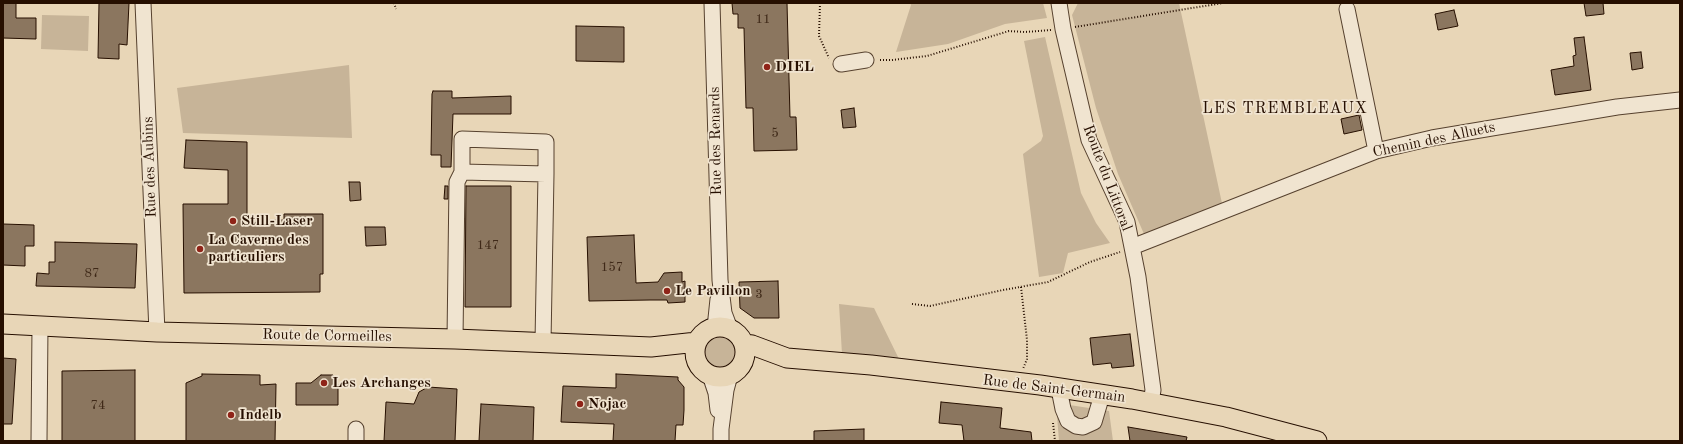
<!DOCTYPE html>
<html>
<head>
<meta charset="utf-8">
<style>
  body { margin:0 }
  #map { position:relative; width:1683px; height:444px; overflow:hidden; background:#e8d6b7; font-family:"Old Standard TT",serif }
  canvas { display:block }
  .frame { position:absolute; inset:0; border:4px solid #260f00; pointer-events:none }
</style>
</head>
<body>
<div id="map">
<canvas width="1683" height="444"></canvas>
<div class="frame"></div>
</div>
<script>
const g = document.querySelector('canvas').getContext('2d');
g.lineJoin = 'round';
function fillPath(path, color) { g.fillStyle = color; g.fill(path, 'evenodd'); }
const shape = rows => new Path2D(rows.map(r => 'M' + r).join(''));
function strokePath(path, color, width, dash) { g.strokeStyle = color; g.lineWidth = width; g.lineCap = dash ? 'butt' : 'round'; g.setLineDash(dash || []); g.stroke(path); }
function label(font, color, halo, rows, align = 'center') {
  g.font = font + ' "Old Standard TT",serif'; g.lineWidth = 3.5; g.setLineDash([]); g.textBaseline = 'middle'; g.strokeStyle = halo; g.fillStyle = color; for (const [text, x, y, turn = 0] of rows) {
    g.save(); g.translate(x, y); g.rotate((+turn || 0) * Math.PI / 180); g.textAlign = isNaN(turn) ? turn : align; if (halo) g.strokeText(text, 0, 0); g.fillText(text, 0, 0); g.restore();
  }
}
fillPath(shape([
  [910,3,1043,3,1047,18,1005,24,948,44,896,52,911,5],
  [1078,3,1179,3,1223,208,1144,234,1118,174,1096,108,1072,15],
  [42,15,89,16,88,51,41,49],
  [1045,37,1081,193,1096,223,1110,243,1068,253,1063,273,1039,277,1023,154,1041,141,1043,136,1024,41],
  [349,65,352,138,183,133,177,88],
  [839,304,874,308,899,359,842,354],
  '702 352a18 18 0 1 1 36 0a18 18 0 1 1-36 0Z',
  [1056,403,1109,411,1113,441,1059,441]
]), '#c7b498');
const building = shape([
  [3,3,16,3,16,18,36,18,36,39,3,38,3,3],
  [99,3,129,3,127,45,119,44,119,59,98,58,99,3],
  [732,3,787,3,790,117,796,117,797,150,754,151,753,108,746,108,744,28,738,28,738,14,733,14,732,3],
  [1584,3,1603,3,1604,14,1586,16,1584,3],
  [1454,10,1458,26,1438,30,1435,14,1454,10],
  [576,26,624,27,624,62,576,61,576,26],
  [1584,37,1591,90,1555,95,1551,70,1574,66,1573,56,1576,55,1574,38,1584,37],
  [1641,52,1643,68,1632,70,1630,53,1641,52],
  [433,91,452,91,452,98,511,96,511,114,453,114,451,167,441,167,441,155,431,155,432,94,433,91],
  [854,108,856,127,843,128,841,110,854,108],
  [1359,115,1362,130,1344,134,1341,119,1359,115],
  [186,140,247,142,247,220,284,220,284,214,323,214,323,274,320,274,320,292,184,293,183,204,228,204,228,170,184,168,186,140],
  [349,182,360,182,361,200,350,201,349,182],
  [445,186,448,186,448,199,444,199,445,186],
  [466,186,511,186,511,307,465,307,466,186],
  [3,224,34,225,34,246,25,246,25,266,3,265,3,224],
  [365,227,385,227,386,245,366,246,365,227],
  [634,235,636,283,658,282,664,273,682,272,682,282,685,281,685,302,668,303,667,300,650,300,589,301,587,237,634,235],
  [55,242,137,244,135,288,36,286,37,273,49,274,49,262,55,262,55,242],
  [778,281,779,318,754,318,740,308,739,282,778,281],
  [1130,334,1134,366,1112,368,1111,363,1093,365,1090,338,1130,334],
  [3,358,16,359,12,424,3,424,3,358],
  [135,370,135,441,62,441,62,371,135,370],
  [202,374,260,375,260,385,276,384,275,441,186,441,186,383,202,376,202,374],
  [616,374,678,377,678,380,684,387,684,410,683,425,676,425,675,441,613,441,614,424,561,422,563,386,616,388,616,374],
  [321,375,333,375,333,384,338,384,338,405,296,405,296,383,311,383,321,375],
  [428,387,457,389,455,441,384,441,386,402,414,404,419,392,428,387],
  [941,402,1002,408,1000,428,1031,432,1032,441,964,441,962,425,939,423,941,402],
  [481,404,534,407,533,441,479,441,481,404],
  [1128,427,1187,437,1186,441,1130,441,1128,427],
  [864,429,864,441,814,441,814,431,864,429]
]);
fillPath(building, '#8b765f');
strokePath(building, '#260f00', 1);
const minor = shape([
  [143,3,157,332],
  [712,3,720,280,724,313,730,329],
  [1059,3,1063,29,1089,140,1127,222,1138,277,1153,390,1151,402],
  [1347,9,1376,151],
  [841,64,866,60],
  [462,139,546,142,546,174,462,172,462,139],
  [1132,247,1376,151,1432,138,1617,107,1680,100],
  [715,328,718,299],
  [455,339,457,182,462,172],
  [543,342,546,174],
  [710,375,716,393,718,410],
  [1059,389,1063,409,1068,421,1076,426,1083,427,1094,422,1102,395],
  [39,441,40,326],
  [356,441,356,429],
  [721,441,721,429,726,390,730,375]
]);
const major = shape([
  [3,324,157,332,455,339,651,347,697,342],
  '695 352a25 25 0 1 1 50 0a25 25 0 1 1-50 0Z',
  [744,344,752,345,787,358,871,365,1040,385,1132,399,1226,417,1317,441]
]);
strokePath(minor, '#56412e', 17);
strokePath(major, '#260f00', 21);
strokePath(shape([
  [394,3,396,9],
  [820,3,819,36,829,58],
  [1075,27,1223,3],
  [880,60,892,60,927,56,1009,31,1025,32,1051,30],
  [1021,287,1027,340,1027,359,1023,369],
  [912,304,930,306,1003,290,1048,282,1090,262,1120,252],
  [1053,423,1055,441]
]), '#260f00', 2, [1, 2]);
strokePath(minor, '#f0e4d0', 15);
strokePath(major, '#e8d6b7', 19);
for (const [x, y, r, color] of [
  [767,67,4,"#8f2418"],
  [233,221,4,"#8f2418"],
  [200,249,4,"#8f2418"],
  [667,291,4,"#8f2418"],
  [324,383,4,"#8f2418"],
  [580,404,4,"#8f2418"],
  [231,415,4,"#8f2418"]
]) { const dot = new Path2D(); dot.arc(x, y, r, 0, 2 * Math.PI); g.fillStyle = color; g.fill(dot); strokePath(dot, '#f0e4d0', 1.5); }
label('13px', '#3f2918', null, [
  ["11",763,20],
  ["5",775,134],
  ["147",488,246],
  ["157",612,268],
  ["87",92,274],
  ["3",759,295],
  ["74",98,406]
]);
label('bold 15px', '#260f00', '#f0e4d0', [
  ["DIEL",775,67],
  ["Still-Laser",241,221],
  ["La Caverne des",208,240],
  ["particuliers",208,257],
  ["Le Pavillon",675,291],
  ["Les Archanges",332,383],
  ["Nojac",588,404],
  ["Indelb",239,415]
], 'left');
label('15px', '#260f00', '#f0e4d0', [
  ["Chemin des Alluets",1434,140,-12],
  ["Rue des Renards",716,141,-91],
  ["Rue des Aubins",150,167,-92],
  ["Route du Littoral",1107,178,69],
  ["Route de Cormeilles",327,336,1],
  ["Rue de Saint-Germain",1054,389,7]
]);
g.letterSpacing = '1px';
label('16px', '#260f00', '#f0e4d0', [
  ["LES TREMBLEAUX",1285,109]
]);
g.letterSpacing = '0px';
</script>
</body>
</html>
